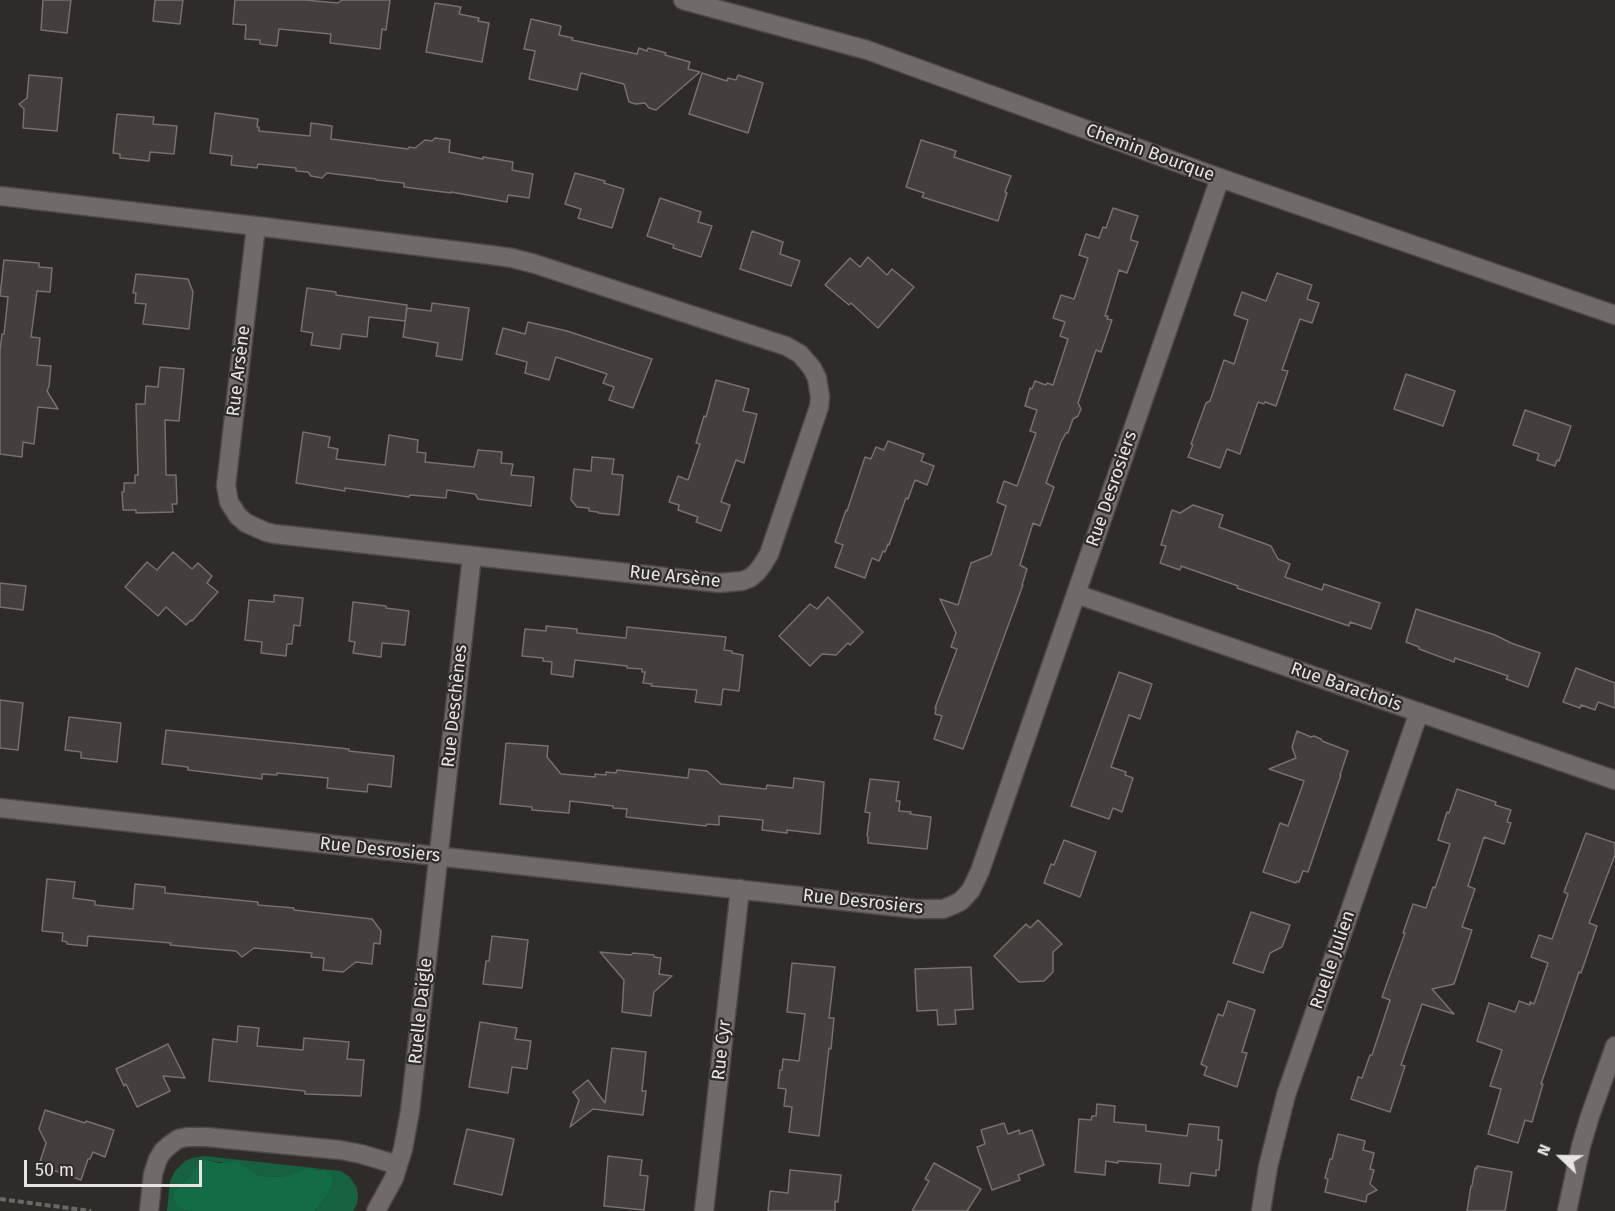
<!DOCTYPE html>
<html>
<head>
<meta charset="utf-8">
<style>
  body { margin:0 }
  #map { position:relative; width:1615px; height:1211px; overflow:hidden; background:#2f2b28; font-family:"Fira Sans",sans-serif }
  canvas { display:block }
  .north { position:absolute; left:1531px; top:1127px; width:60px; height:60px; -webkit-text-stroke:4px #2f2b28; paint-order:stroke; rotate:292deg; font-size:16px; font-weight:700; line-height:24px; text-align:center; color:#e7e4e3 }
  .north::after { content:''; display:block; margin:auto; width:21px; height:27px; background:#e7e4e3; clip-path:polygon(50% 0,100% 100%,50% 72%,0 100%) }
  .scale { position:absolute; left:24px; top:1160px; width:178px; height:27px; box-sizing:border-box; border:3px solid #e7e4e3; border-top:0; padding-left:8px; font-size:18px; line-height:21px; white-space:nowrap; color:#e7e4e3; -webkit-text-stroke:4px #2f2b28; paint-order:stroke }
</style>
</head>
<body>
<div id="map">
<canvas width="1615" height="1211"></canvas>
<div class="north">N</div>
<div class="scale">50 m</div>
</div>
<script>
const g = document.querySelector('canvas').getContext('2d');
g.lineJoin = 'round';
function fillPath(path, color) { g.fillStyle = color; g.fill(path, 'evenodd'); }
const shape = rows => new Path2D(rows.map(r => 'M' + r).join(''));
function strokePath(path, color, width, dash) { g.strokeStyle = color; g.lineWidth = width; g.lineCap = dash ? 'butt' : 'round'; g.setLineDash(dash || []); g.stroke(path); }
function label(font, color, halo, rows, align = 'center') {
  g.font = font + ' "Fira Sans",sans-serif'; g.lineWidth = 4.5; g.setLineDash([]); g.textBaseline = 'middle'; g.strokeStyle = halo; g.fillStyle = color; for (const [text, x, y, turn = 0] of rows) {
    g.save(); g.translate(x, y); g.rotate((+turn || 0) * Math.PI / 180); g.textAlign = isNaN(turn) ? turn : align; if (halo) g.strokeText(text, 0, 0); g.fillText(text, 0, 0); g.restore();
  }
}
fillPath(shape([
  [204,1156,341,1171,350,1177,357,1188,358,1197,357,1204,353,1211,315,1211,327,1195,328,1172,324,1170,318,1169,287,1176,269,1177,257,1175,225,1163,207,1160,197,1165,188,1178,175,1190,182,1209,189,1211,167,1211,170,1181,175,1171,185,1161,192,1158]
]), '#166240');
fillPath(shape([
  [207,1160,219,1163,237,1162,257,1175,269,1177,287,1176,308,1169,324,1170,328,1172,332,1177,332,1185,327,1195,315,1211,189,1211,182,1209,177,1205,173,1198,175,1190,188,1178,197,1165,201,1162]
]), '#136c46');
const building = shape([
  [43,0,71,0,67,33,41,30,43,0],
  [155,0,183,0,180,24,153,21,155,0],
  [235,0,304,0,338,3,342,0,390,0,386,30,382,29,380,49,330,43,331,34,279,29,277,46,260,44,260,40,245,39,246,25,233,24,235,0],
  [435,3,461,7,459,14,479,18,478,21,489,23,482,62,426,52,435,3],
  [531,19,561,26,559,35,573,38,572,40,637,54,639,48,647,51,648,48,666,53,665,55,690,62,688,69,700,72,656,110,649,108,645,103,636,104,629,102,624,84,581,73,577,90,529,79,535,51,524,49,531,19],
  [702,73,727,81,728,78,736,80,738,75,763,83,748,133,689,114,702,73],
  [29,75,62,78,57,131,23,128,24,109,19,104,27,98,29,75],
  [215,113,258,119,257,127,259,127,259,131,310,136,311,123,332,126,331,139,408,149,409,147,415,148,425,140,432,141,435,138,450,140,449,152,483,159,483,157,513,162,512,170,533,174,529,198,508,195,507,202,451,192,451,193,404,187,404,183,376,180,376,179,327,173,322,178,311,176,308,172,296,171,296,168,258,164,257,168,231,165,232,156,210,153,215,113],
  [117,114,154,117,153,124,177,126,174,154,150,152,149,161,120,158,120,154,113,153,117,114],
  [921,140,956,151,954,157,1011,176,1005,192,1007,193,998,221,922,197,924,193,906,187,921,140],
  [575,173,605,181,604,183,624,189,612,228,578,218,581,209,565,204,575,173],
  [660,198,701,212,698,222,712,226,701,257,673,248,674,245,647,236,660,198],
  [1113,208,1138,216,1131,237,1131,240,1138,242,1127,273,1119,270,1105,316,1108,316,1107,319,1112,320,1101,352,1096,350,1078,403,1081,409,1078,416,1073,419,1068,433,1066,433,1061,442,1046,483,1054,487,1040,526,1033,523,1020,565,1027,569,1022,585,1023,585,963,749,934,739,942,716,935,714,936,708,935,708,957,649,951,647,956,633,940,599,958,605,971,563,991,555,1006,506,997,502,1004,481,1017,486,1036,433,1030,431,1037,410,1025,406,1030,388,1032,389,1035,381,1046,385,1047,383,1053,385,1068,339,1060,336,1065,322,1053,318,1061,295,1074,299,1088,258,1079,255,1086,234,1099,238,1103,227,1106,228,1113,208],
  [752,231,783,242,780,254,800,261,791,286,740,269,752,231],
  [868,257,887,275,892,269,914,287,878,328,851,303,849,305,825,285,850,258,860,267,868,257],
  [4,260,39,263,39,267,52,268,50,292,37,291,31,337,40,338,37,365,51,366,49,386,47,391,58,409,38,407,34,444,23,442,22,457,0,454,0,351,2,334,4,334,8,297,0,296,4,260],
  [1277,273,1312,285,1307,299,1319,303,1312,323,1300,319,1282,370,1288,371,1276,406,1265,402,1264,404,1258,402,1240,454,1227,449,1220,468,1188,457,1193,445,1191,444,1206,403,1210,401,1224,360,1234,364,1248,320,1234,315,1242,292,1266,301,1277,273],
  [136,274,188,279,193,292,189,329,143,324,146,304,135,303,136,293,133,293,136,274],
  [307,288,336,292,336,295,407,305,405,321,369,317,367,337,342,334,340,349,311,345,313,333,301,331,307,288],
  [432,303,469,308,462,360,436,356,438,343,403,337,407,308,431,311,432,303],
  [528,322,567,331,652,359,633,408,609,400,614,387,603,383,607,374,556,357,549,380,525,373,527,362,496,354,503,328,525,334,528,322],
  [160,367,184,369,179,421,165,420,166,475,176,475,177,504,172,504,173,512,136,513,136,510,123,510,122,492,124,492,124,483,135,483,135,475,138,475,136,404,145,404,146,386,158,387,160,367],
  [1406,374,1455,391,1443,426,1394,409,1406,374],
  [716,380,749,389,743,411,757,414,744,463,736,460,721,502,730,505,721,531,696,522,698,517,678,510,679,505,669,502,678,476,688,480,700,444,696,443,704,416,706,417,716,380],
  [1525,410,1571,426,1559,461,1557,460,1555,466,1537,460,1539,454,1513,445,1525,410],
  [303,432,330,437,328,447,338,449,336,459,385,465,389,435,418,440,417,452,426,453,425,462,474,467,478,450,502,452,501,463,513,464,511,475,534,477,531,506,478,499,475,494,447,490,446,498,410,495,409,497,345,488,345,491,296,483,303,432],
  [888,441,924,454,921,461,934,466,927,485,915,480,908,499,906,498,889,545,888,544,885,552,883,551,879,561,872,558,865,578,835,567,843,545,835,542,846,510,847,511,865,457,871,459,876,447,884,450,888,441],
  [592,457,614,459,612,474,623,475,619,515,598,513,598,512,589,511,589,508,577,507,571,500,574,469,591,471,592,457],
  [1193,505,1223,515,1219,527,1271,546,1278,559,1290,564,1285,577,1322,590,1324,584,1380,603,1371,629,1350,622,1349,626,1237,588,1238,586,1181,566,1180,570,1160,563,1166,546,1161,545,1172,510,1180,513,1193,505],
  [173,552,192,569,198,563,212,576,207,583,218,592,192,621,191,620,186,625,166,607,158,616,125,587,147,562,157,570,173,552],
  [0,583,26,586,23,610,0,607,0,583],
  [274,595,303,598,300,626,294,625,292,644,287,644,286,656,261,653,262,642,245,640,249,600,274,602,274,595],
  [828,597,863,632,850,645,848,643,836,655,822,654,810,666,779,636,810,604,817,609,828,597],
  [353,602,386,606,386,608,409,611,405,645,382,643,381,657,353,653,355,642,349,641,353,602],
  [1416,609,1495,635,1511,643,1540,653,1528,687,1506,679,1508,676,1455,658,1454,662,1419,649,1419,647,1406,642,1416,609],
  [546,626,577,629,577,633,626,638,627,627,726,637,724,650,732,651,732,653,743,655,739,691,723,689,721,705,695,702,697,690,651,686,652,684,643,683,645,672,642,672,642,669,627,668,627,666,575,660,573,677,551,674,552,662,543,661,543,658,522,656,525,629,546,631,546,626],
  [1576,668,1615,683,1615,708,1598,702,1595,710,1581,705,1580,708,1563,702,1576,668],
  [1119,672,1152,684,1140,719,1129,715,1111,767,1126,772,1125,775,1133,778,1122,812,1113,808,1109,819,1071,806,1119,672],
  [0,700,23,703,18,750,0,748,0,700],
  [69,717,121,723,117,762,81,758,81,752,65,750,69,717],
  [166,730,349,749,349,751,394,756,391,787,368,784,367,792,327,788,328,778,277,773,277,775,262,774,262,779,188,770,188,767,162,764,166,730],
  [1297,731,1311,737,1314,736,1321,739,1322,741,1348,751,1340,775,1341,775,1308,872,1303,871,1299,882,1297,881,1296,883,1263,872,1280,823,1288,826,1304,781,1269,769,1296,758,1292,747,1297,731],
  [506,743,548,746,547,757,561,774,595,777,595,774,606,775,606,772,616,773,617,770,688,778,689,769,707,771,721,784,766,789,767,785,793,788,794,778,824,782,820,834,787,830,787,833,762,830,763,820,719,816,719,825,707,824,706,826,626,817,627,809,613,808,613,806,570,801,569,813,532,810,532,807,500,804,506,743],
  [870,779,899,782,896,801,900,801,899,811,911,812,910,814,931,817,927,849,868,843,868,837,867,836,870,813,865,812,870,779],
  [1457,789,1496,802,1495,805,1511,810,1507,822,1511,823,1504,844,1484,837,1468,886,1475,889,1462,927,1472,930,1454,984,1432,989,1454,1014,1422,1004,1401,1065,1405,1066,1390,1112,1351,1099,1358,1077,1362,1078,1370,1055,1372,1055,1390,1000,1382,997,1405,933,1403,933,1413,904,1426,908,1433,887,1435,888,1450,844,1438,840,1447,812,1449,813,1457,789],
  [1586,833,1615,843,1615,855,1589,923,1597,926,1581,973,1579,972,1541,1084,1543,1084,1532,1122,1525,1120,1518,1143,1488,1134,1501,1089,1490,1086,1502,1050,1477,1041,1489,1003,1515,1012,1519,1001,1530,1005,1530,1002,1534,1004,1548,963,1531,957,1539,935,1552,939,1568,894,1564,892,1586,833],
  [1064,840,1096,852,1080,897,1044,883,1051,864,1054,865,1064,840],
  [47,879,75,882,73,898,95,901,95,905,133,909,135,884,165,887,165,893,258,902,258,905,294,908,294,910,372,919,381,931,380,944,374,943,372,964,356,962,343,972,323,970,324,958,311,957,312,953,254,948,242,957,236,951,201,948,170,945,171,943,88,936,87,946,67,944,67,942,62,941,63,933,42,931,47,879],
  [1251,912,1290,925,1282,947,1270,953,1263,973,1233,963,1251,912],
  [1038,920,1062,944,1053,952,1053,972,1044,981,1019,982,994,956,1026,924,1030,928,1038,920],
  [492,936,528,940,522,988,483,984,486,961,489,961,492,936],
  [600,952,631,955,633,953,654,955,654,957,661,958,659,974,672,976,654,992,651,1016,622,1012,624,980,600,952],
  [792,963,835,967,829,1018,834,1018,831,1049,829,1048,819,1136,789,1132,792,1107,784,1106,786,1089,778,1088,780,1070,782,1070,783,1059,799,1061,805,1014,787,1012,792,963],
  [971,967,973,1009,955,1010,956,1024,938,1025,937,1010,917,1011,915,969,971,967],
  [1228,1001,1255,1010,1242,1052,1247,1053,1237,1087,1204,1075,1207,1067,1201,1064,1218,1014,1223,1016,1228,1001],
  [480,1022,517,1028,515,1039,531,1041,527,1069,512,1067,508,1093,469,1087,480,1022],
  [238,1026,259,1028,257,1046,303,1050,304,1038,349,1042,347,1059,364,1060,361,1096,305,1094,305,1091,209,1081,213,1039,237,1042,238,1026],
  [168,1044,185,1078,163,1076,170,1091,137,1107,126,1084,124,1086,116,1069,168,1044],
  [612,1048,646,1052,642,1091,646,1091,643,1115,593,1109,570,1127,579,1100,573,1092,588,1080,605,1103,612,1048],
  [1097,1104,1115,1106,1114,1122,1146,1125,1146,1131,1187,1136,1189,1124,1219,1127,1218,1140,1222,1140,1219,1170,1216,1170,1216,1176,1191,1173,1189,1186,1159,1183,1161,1164,1118,1161,1118,1163,1106,1161,1105,1175,1075,1172,1079,1119,1091,1120,1092,1116,1096,1116,1097,1104],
  [45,1110,85,1123,86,1121,114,1130,105,1157,93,1152,90,1159,88,1159,81,1180,39,1165,46,1143,39,1129,45,1110],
  [1004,1123,1008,1134,1019,1130,1020,1134,1032,1130,1044,1165,1018,1175,1020,1180,992,1190,977,1147,985,1144,981,1130,1004,1123],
  [467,1129,514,1139,502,1195,454,1184,467,1129],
  [1338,1134,1365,1141,1363,1150,1374,1153,1370,1169,1374,1170,1370,1184,1377,1190,1367,1195,1366,1202,1325,1192,1328,1179,1325,1178,1330,1159,1332,1159,1338,1134],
  [608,1156,642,1160,640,1175,648,1176,644,1210,604,1206,608,1156],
  [934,1163,981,1189,967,1211,912,1211,929,1181,925,1179,934,1163],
  [1477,1166,1512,1172,1505,1211,1467,1211,1471,1186,1472,1186,1475,1168,1477,1169,1477,1166],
  [790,1170,841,1175,838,1202,835,1201,835,1211,768,1211,770,1191,788,1193,790,1170]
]);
fillPath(building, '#443f3d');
strokePath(building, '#76706e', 1.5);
const street = shape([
  [0,196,256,226,491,255,512,258,535,264,786,346,800,354,812,368,817,378,820,397,819,407,769,554,763,564,757,572,750,578,742,581,719,583,275,534,266,532,246,523,238,516,229,502,226,486,256,226],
  [1076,594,1615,780],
  [0,808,916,909,943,909,953,905,961,901,971,890,980,871,1220,178],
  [149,1211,153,1174,158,1159,163,1151,171,1144,178,1139,187,1137,206,1137,340,1150,361,1154,398,1165],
  [376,1211,394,1178,403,1149,410,1111,472,556],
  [704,1211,740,889],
  [1261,1211,1268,1167,1286,1095,1419,712],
  [1567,1211,1581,1146,1590,1116,1615,1046]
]);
const secondary = shape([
  [683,0,867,50,1220,178,1615,315]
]);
strokePath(street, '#4d4948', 21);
strokePath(secondary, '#4d4948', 21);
strokePath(shape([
  [0,1199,91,1211]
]), '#6a6764', 4, [6, 3]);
strokePath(street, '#706a68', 18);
strokePath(secondary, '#706a68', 18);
label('18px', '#e7e4e3', '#2f2b28', [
  ["Chemin Bourque",1150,153,20],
  ["Rue Arsène",239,371,-83],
  ["Rue Desrosiers",1112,489,-71],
  ["Rue Arsène",675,577,6],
  ["Rue Barachois",1346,687,19],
  ["Rue Deschênes",455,706,-84],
  ["Rue Desrosiers",380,850,6],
  ["Rue Desrosiers",863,902,6],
  ["Ruelle Julien",1333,960,-71],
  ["Ruelle Daigle",421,1011,-84],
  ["Rue Cyr",722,1050,-84]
]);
</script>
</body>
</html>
